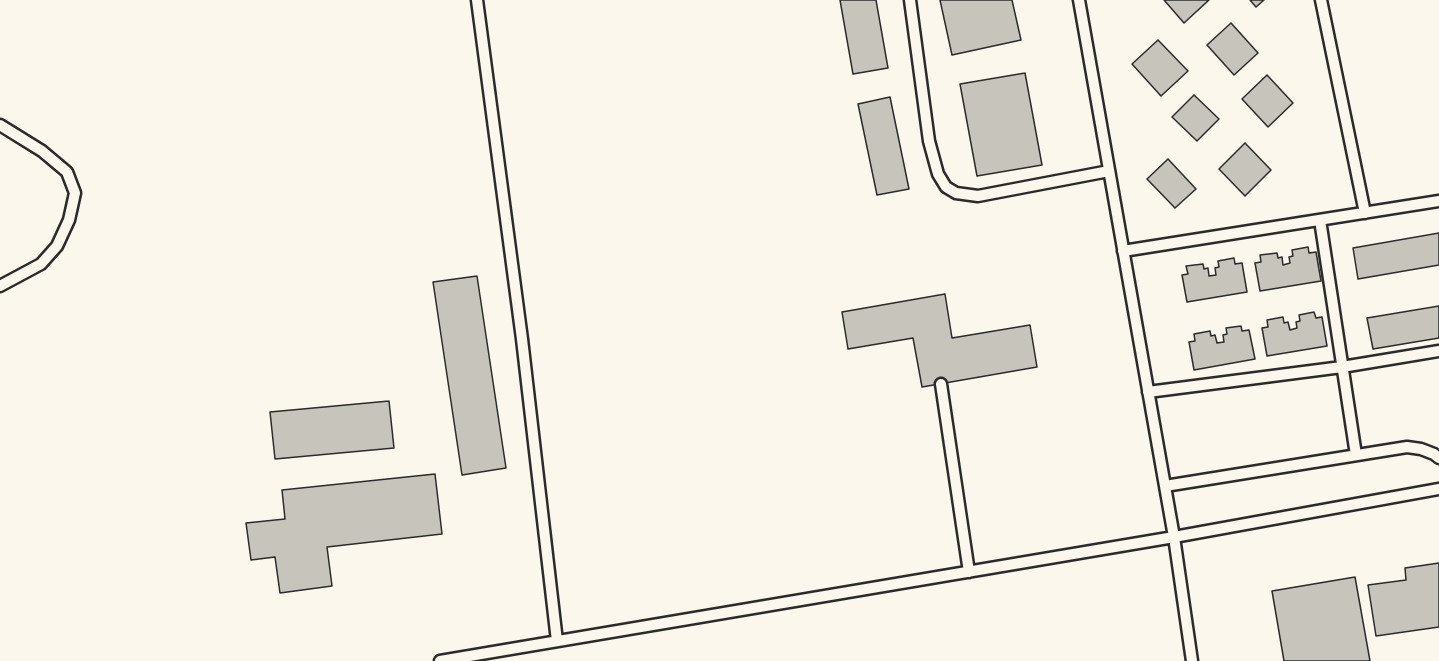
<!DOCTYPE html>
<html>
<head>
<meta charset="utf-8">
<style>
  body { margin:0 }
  canvas { display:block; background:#fbf7ec }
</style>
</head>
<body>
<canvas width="1439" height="661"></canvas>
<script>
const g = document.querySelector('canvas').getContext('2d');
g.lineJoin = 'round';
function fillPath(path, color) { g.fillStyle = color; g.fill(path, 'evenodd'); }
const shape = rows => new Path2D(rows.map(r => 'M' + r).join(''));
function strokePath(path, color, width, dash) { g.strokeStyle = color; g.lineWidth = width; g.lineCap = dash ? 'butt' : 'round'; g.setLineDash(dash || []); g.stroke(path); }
const building = shape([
  [840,0,876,0,888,68,853,74,840,0],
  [940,0,1012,0,1021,40,952,55,940,0],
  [1164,0,1209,0,1184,23,1164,0],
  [1250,0,1264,0,1256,7,1250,0],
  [1231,23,1258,53,1234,75,1207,45,1231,23],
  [1158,40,1188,71,1161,96,1132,64,1158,40],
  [1025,73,1042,165,977,176,960,84,1025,73],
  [1267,75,1293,103,1268,127,1242,99,1267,75],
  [1194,95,1219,119,1197,141,1172,117,1194,95],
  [890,97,909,189,877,195,858,104,890,97],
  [1245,143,1271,170,1245,196,1219,169,1245,143],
  [1168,159,1196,189,1175,208,1147,179,1168,159],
  [1439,233,1439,265,1358,279,1353,248,1439,233],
  [1308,247,1309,253,1316,252,1321,281,1260,291,1255,263,1261,262,1260,255,1277,253,1278,258,1282,257,1283,265,1290,263,1289,257,1293,256,1292,250,1308,247],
  [1234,258,1235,264,1242,263,1247,292,1187,302,1182,275,1188,274,1186,266,1203,264,1204,269,1208,268,1209,276,1216,275,1215,268,1219,267,1218,261,1234,258],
  [477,276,506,468,462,475,433,282,477,276],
  [945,294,952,338,1030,325,1037,367,922,387,913,338,848,349,842,312,945,294],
  [1439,306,1439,338,1373,349,1367,318,1439,306],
  [1314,312,1316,318,1322,317,1327,346,1267,356,1262,328,1268,327,1267,320,1283,317,1284,323,1288,322,1290,330,1297,328,1296,322,1300,321,1299,315,1314,312],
  [1241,326,1242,331,1249,330,1255,359,1194,370,1189,342,1195,341,1194,334,1210,331,1211,336,1215,335,1217,343,1224,342,1223,335,1227,334,1226,328,1241,326],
  [389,401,394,448,275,459,270,412,389,401],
  [435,474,442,534,327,547,332,586,280,593,275,557,251,560,246,523,285,519,282,490,435,474],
  [1439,563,1439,627,1376,636,1368,585,1406,580,1405,568,1439,563],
  [1355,577,1370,661,1284,661,1272,591,1355,577]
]);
fillPath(building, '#c7c4bc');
strokePath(building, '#2b2b2b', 1.5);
const lane = shape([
  [477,0,522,339,557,641],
  [910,0,929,141,938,174,946,187,956,193,978,196,1109,171],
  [1079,0,1174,537,1192,661],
  [1321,0,1365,213],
  [0,125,42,151,67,172,75,193,69,220,57,246,41,264,0,286],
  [1320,220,1356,455],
  [1123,251,1439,201],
  [941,384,969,572],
  [1148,392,1342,367,1439,351],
  [1165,486,1407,447,1421,449,1434,454,1439,458],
  [440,661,1174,537,1439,489]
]);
strokePath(lane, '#2b2b2b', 15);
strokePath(lane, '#fbf7ec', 10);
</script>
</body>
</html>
